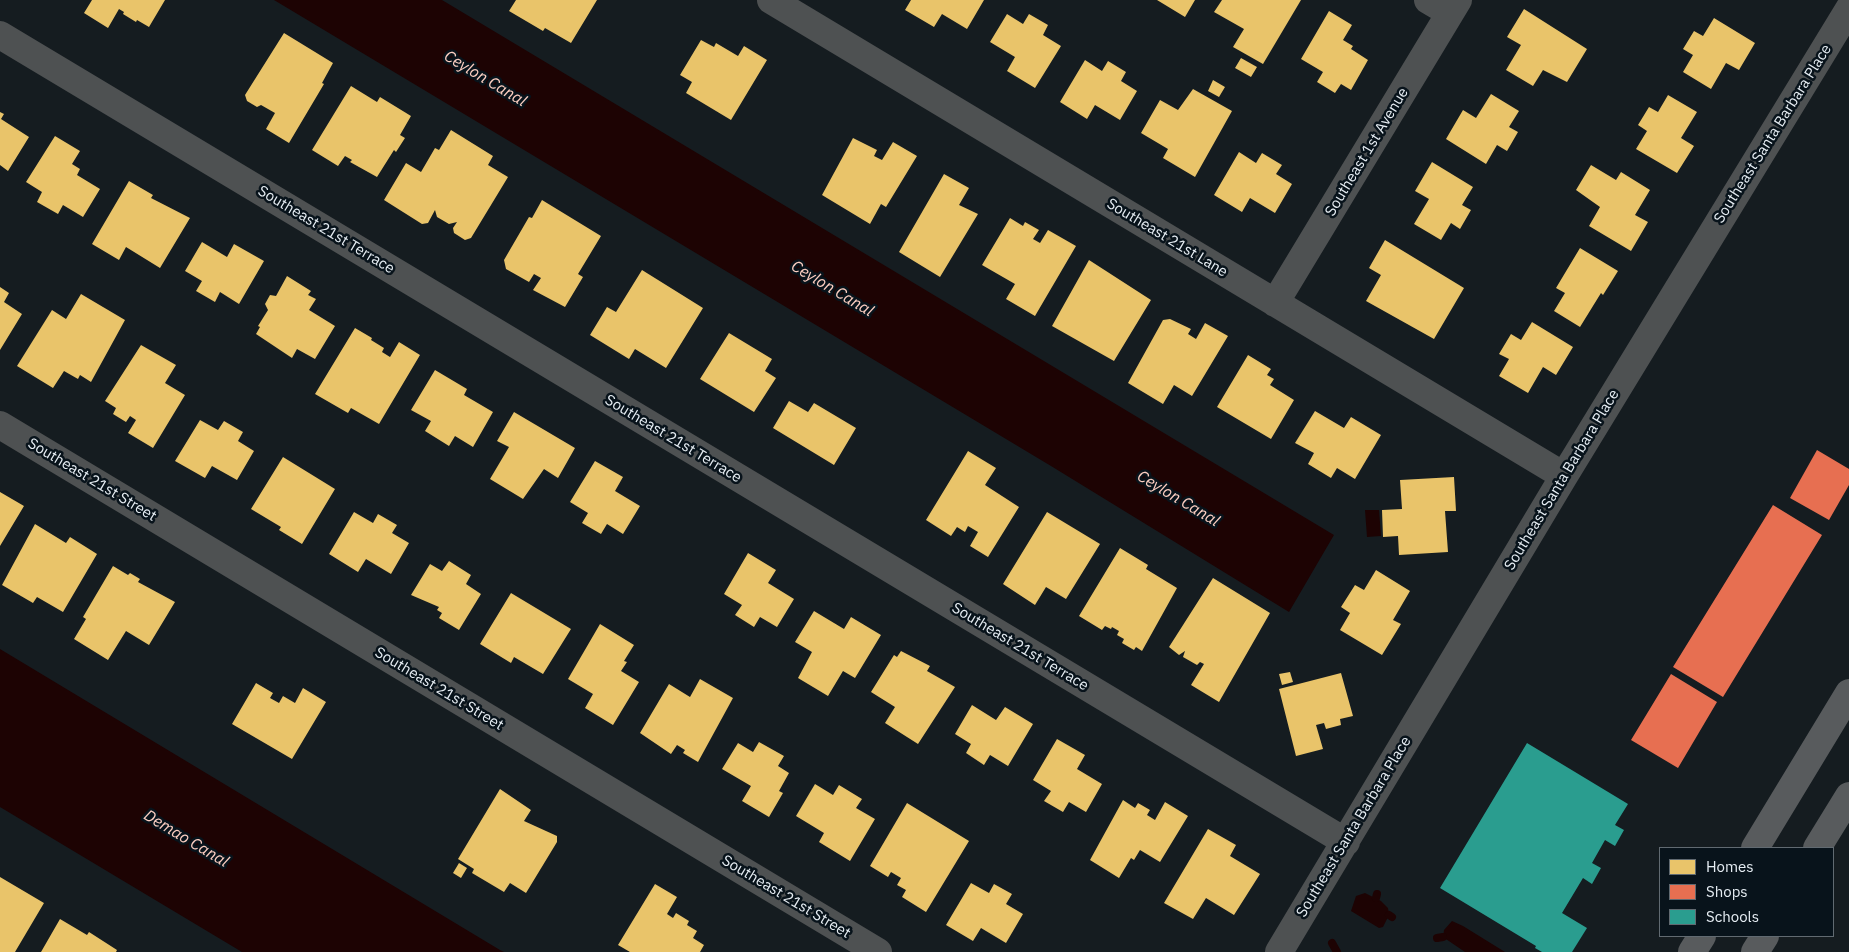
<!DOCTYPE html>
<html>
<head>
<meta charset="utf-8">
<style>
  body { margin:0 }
  #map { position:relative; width:1849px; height:952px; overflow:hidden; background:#151c20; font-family:"IBM Plex Sans",sans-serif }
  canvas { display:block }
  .legend { position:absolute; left:1659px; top:847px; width:175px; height:90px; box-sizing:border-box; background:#08131b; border:1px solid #616a71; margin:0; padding:6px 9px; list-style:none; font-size:15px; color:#e6edf3 }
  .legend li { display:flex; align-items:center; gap:10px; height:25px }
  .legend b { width:25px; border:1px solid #616a71 }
</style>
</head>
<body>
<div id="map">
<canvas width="1849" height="952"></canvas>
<ul class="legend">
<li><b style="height:14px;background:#e9c46a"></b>Homes</li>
<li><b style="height:14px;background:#e76f51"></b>Shops</li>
<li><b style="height:14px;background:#2a9d8f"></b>Schools</li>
</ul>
</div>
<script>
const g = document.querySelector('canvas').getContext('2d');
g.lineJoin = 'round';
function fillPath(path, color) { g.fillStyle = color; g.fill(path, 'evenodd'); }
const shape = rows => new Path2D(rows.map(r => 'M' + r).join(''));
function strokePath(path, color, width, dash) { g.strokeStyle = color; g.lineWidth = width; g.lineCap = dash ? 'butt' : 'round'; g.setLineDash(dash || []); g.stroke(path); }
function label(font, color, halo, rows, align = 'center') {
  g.font = font + ' "IBM Plex Sans",sans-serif'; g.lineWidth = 5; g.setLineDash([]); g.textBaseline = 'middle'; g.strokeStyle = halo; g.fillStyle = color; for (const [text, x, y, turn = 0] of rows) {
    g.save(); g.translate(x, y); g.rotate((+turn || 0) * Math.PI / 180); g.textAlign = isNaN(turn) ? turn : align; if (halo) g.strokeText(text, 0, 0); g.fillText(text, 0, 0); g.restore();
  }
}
fillPath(shape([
  [274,0,442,0,1334,535,1289,612,1051,466],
  [1379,510,1381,536,1367,537,1365,510],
  [0,649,500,950,504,952,242,952,0,807],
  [1365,893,1381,901,1388,908,1389,915,1383,927,1379,928,1351,911,1356,896],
  [1452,921,1463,926,1505,952,1465,952,1443,937,1444,930]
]), '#1d0303');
fillPath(shape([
  [92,0,165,0,149,27,137,20,136,22,123,14,124,12,119,9,108,28,84,13],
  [516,0,597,0,571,43,545,28,543,31,509,11],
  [911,0,984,0,967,29,942,14,934,27,905,10],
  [1157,0,1195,0,1185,17],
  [1222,0,1301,0,1263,64,1233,47,1244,29,1214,12],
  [1524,9,1587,49,1567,82,1543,70,1533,86,1506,70,1521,45,1507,37],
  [1329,11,1352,25,1343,40,1353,46,1351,49,1368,60,1351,90,1341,84,1335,93,1317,82,1323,72,1301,59],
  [1007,14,1023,24,1029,14,1048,25,1043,35,1061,46,1035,88,1007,71,1015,57,990,42],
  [1714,18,1755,43,1739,70,1726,63,1711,89,1683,72,1693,55,1683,49,1694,31,1703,36],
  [284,33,333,63,322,83,324,84,289,143,266,129,275,113,261,105,257,107,247,101,245,95],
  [701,40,714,47,716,43,738,56,744,46,767,60,731,120,686,93,692,82,680,75],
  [1241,58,1257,67,1251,77,1235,68],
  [1085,60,1102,71,1108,61,1126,72,1121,81,1137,91,1120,120,1095,105,1087,119,1060,102],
  [1213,80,1225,87,1219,97,1208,91],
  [351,86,377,102,380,97,411,116,400,135,405,138,396,152,394,150,377,177,350,162,352,160,345,156,338,166,312,150],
  [1193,89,1232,111,1195,177,1163,158,1168,149,1141,133,1160,100,1178,110],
  [1491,94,1519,111,1509,127,1518,132,1507,151,1497,145,1486,164,1446,139,1463,110,1476,118],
  [1668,95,1697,112,1681,138,1694,146,1677,173,1636,149,1647,131,1638,125,1649,107,1658,112],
  [0,112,4,114,1,119,29,137,8,171,0,165],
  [451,130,493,156,488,165,508,177,471,238,465,240,454,233,453,228,457,222,449,224,437,217,435,210,428,223,422,224,384,200,406,163,421,172,435,148,439,150],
  [55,136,80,151,72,164,80,169,77,175,100,189,83,217,63,205,58,214,37,202,42,192,26,182],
  [853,138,877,150,874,156,882,160,893,142,917,156,886,207,881,204,870,224,822,195],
  [1239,152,1256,163,1262,153,1282,165,1276,174,1292,184,1275,213,1250,198,1242,212,1214,195],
  [1432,162,1473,187,1462,205,1471,210,1460,229,1451,223,1441,240,1414,224,1429,199,1415,191],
  [1591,165,1616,180,1621,172,1650,190,1635,215,1648,222,1631,251,1589,226,1600,207,1576,190],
  [944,174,969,188,959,205,978,214,940,277,899,252],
  [129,181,153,195,151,198,190,218,160,268,126,247,119,260,92,244],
  [542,200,601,236,578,274,583,277,565,307,533,290,541,278,534,274,529,282,506,269,504,260,529,217,532,218],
  [1010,218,1023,226,1025,222,1039,230,1033,239,1040,243,1048,230,1076,246,1035,316,1006,299,1015,284,982,265],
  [1385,240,1464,288,1434,339,1366,301,1381,275,1369,268],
  [202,242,227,257,234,244,264,261,239,304,220,292,215,302,196,291,202,281,185,271],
  [1580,248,1618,271,1603,295,1601,293,1580,327,1554,311,1565,293,1556,288],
  [1089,260,1151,300,1114,361,1052,326],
  [642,270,703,308,666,368,635,349,629,359,590,335,607,307,616,312],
  [287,276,311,291,308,295,316,299,309,310,335,326,315,359,297,349,292,358,256,334,260,327,258,326,268,310,265,304,270,295,276,296],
  [0,287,9,293,4,302,22,314,0,350],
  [81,294,125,320,91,382,80,375,78,379,64,371,53,388,17,366,52,310,66,319],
  [1170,319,1191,329,1188,334,1196,339,1205,323,1228,336,1192,396,1174,385,1163,404,1128,383,1163,320],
  [1532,322,1573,347,1556,375,1543,367,1528,393,1499,376,1509,359,1499,354,1511,334,1521,340],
  [355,328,372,338,371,340,384,348,382,352,390,357,399,342,420,355,379,424,351,408,348,413,315,394],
  [729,333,772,359,765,371,776,378,754,412,700,379],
  [141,345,176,365,165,383,185,395,153,448,128,433,136,420,130,416,126,422,113,414,116,408,105,401],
  [1248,355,1271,369,1267,375,1274,379,1270,385,1294,400,1271,439,1217,407],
  [435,370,467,389,464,395,493,412,473,447,455,436,449,446,425,431,431,421,411,410],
  [789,401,808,412,814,403,856,428,834,465,773,428],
  [1315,411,1344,428,1351,417,1381,435,1355,479,1337,468,1331,478,1308,464,1314,453,1295,443],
  [514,412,575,448,558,478,544,469,523,499,490,479,509,447,497,441],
  [200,420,218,430,224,421,243,432,238,441,254,451,237,480,212,466,205,478,175,461],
  [968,451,996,468,985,485,1019,507,988,557,970,546,978,532,968,526,965,532,957,527,951,536,926,520],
  [283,457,335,489,302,544,279,530,281,527,251,509],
  [595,461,623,477,615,491,640,506,623,534,607,524,601,534,582,523,588,513,570,502],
  [1454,477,1456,511,1445,511,1448,552,1399,555,1398,536,1383,537,1382,510,1402,509,1400,480],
  [0,492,24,506,0,546],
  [354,512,373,523,378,514,397,525,392,533,409,543,391,574,366,559,358,572,329,554],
  [1047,512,1100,544,1066,599,1046,587,1035,605,1003,584],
  [35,524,66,543,70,537,97,554,63,612,37,597,33,603,2,585],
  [1120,548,1148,565,1146,569,1177,588,1142,651,1136,647,1134,650,1122,643,1124,639,1117,635,1119,631,1112,627,1111,629,1105,626,1102,630,1079,616],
  [748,553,776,570,768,583,794,599,777,627,760,617,754,627,735,615,742,605,724,594],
  [449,561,471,575,466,584,481,594,459,630,439,618,442,613,437,610,439,607,411,595,430,564,442,571],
  [113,566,128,575,130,573,140,579,138,582,175,602,149,645,126,631,108,660,74,639,86,619,83,617],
  [1376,570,1410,591,1393,620,1401,624,1382,655,1340,630,1350,613,1341,607,1355,585,1364,590],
  [1213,578,1270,613,1219,702,1191,685,1204,664,1200,662,1197,665,1183,657,1185,651,1179,655,1169,647],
  [511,593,571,629,543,674,514,657,511,663,480,644],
  [814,611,844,629,851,617,881,635,855,678,843,671,828,696,798,678,812,652,795,642],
  [600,624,634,645,624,661,627,662,621,671,639,682,613,725,585,708,593,694,568,679],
  [901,651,930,666,927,671,955,687,918,744,885,723,895,707,871,692,894,655,897,657],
  [1290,672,1293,682,1282,685,1279,674],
  [1341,673,1353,716,1340,719,1341,725,1326,729,1324,723,1316,725,1323,749,1296,756,1279,689],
  [700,679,733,698,698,762,683,753,685,750,677,745,671,754,640,733,669,684,690,697],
  [256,683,273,693,270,698,279,703,283,696,295,703,303,688,326,702,292,759,232,724],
  [972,705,996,720,1005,707,1033,724,1008,766,990,755,984,765,966,753,971,744,955,734],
  [1057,739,1085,755,1077,769,1102,784,1086,812,1069,802,1063,812,1044,801,1051,791,1033,780],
  [759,742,784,756,778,766,789,773,779,791,783,793,769,817,742,801,751,786,722,769,738,743,753,752],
  [815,784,833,795,839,785,862,799,856,808,875,819,850,861,819,842,824,833,796,816],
  [500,789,531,810,524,821,557,836,557,842,526,893,510,883,504,892,472,873,474,869,458,859],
  [1123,800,1135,808,1138,803,1150,810,1147,815,1155,820,1165,802,1188,816,1160,862,1140,850,1134,860,1131,858,1119,878,1090,860],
  [907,803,969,841,926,912,902,897,906,890,897,885,901,878,891,872,888,877,870,866],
  [1208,829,1236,845,1230,856,1260,874,1234,915,1206,898,1193,919,1164,903],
  [459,863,467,868,461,878,453,873],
  [0,877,44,903,15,952,0,952],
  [971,883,989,893,994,884,1012,894,1006,904,1023,914,1006,943,981,928,973,941,946,925],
  [655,884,677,897,667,914,673,918,676,913,689,921,687,925,697,931,693,938,704,945,700,952,630,952,618,945],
  [60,919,87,935,89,932,117,950,116,952,41,952]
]), '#e9c46a');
fillPath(shape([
  [1817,450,1849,469,1849,485,1829,520,1790,498],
  [1773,505,1822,535,1723,697,1673,667],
  [1671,674,1717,702,1678,768,1631,740]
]), '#e76f51');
fillPath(shape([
  [1527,743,1628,804,1615,825,1624,830,1615,846,1605,840,1592,863,1601,868,1592,884,1583,878,1562,913,1587,928,1572,952,1542,952,1535,948,1536,946,1440,888]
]), '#2a9d8f');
strokePath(shape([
  [1376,898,1377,894],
  [1389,915,1392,917],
  [1437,938,1443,937],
  [1332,943,1337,952]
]), '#1d0303', 8);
strokePath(shape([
  [771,0,1564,476],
  [1428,0,1450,13],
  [0,35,1346,842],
  [1275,303,1458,0],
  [0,425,878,952],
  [1279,952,1564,476,1849,9]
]), '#4e5152', 28);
strokePath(shape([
  [1755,848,1849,693],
  [1817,848,1849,796],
  [1692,952,1702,936],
  [1755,952,1765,936]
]), '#585b5d', 28);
label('15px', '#e6edf3', '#08131b', [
  ["Southeast Santa Barbara Place",1773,134,-58],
  ["Southeast 1st Avenue",1367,152,-59],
  ["Southeast 21st Terrace",326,230,31],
  ["Southeast 21st Lane",1167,238,31],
  ["Southeast 21st Terrace",673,439,31],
  ["Southeast 21st Street",92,480,31],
  ["Southeast Santa Barbara Place",1562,480,-59],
  ["Southeast 21st Terrace",1020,647,31],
  ["Southeast 21st Street",439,689,31],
  ["Southeast Santa Barbara Place",1354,827,-59],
  ["Southeast 21st Street",786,897,31]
]);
label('italic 16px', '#fdcfc2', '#08131b', [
  ["Ceylon Canal",485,79,31],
  ["Ceylon Canal",832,289,31],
  ["Ceylon Canal",1178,499,31],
  ["Demao Canal",186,839,31]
]);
</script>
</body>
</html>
